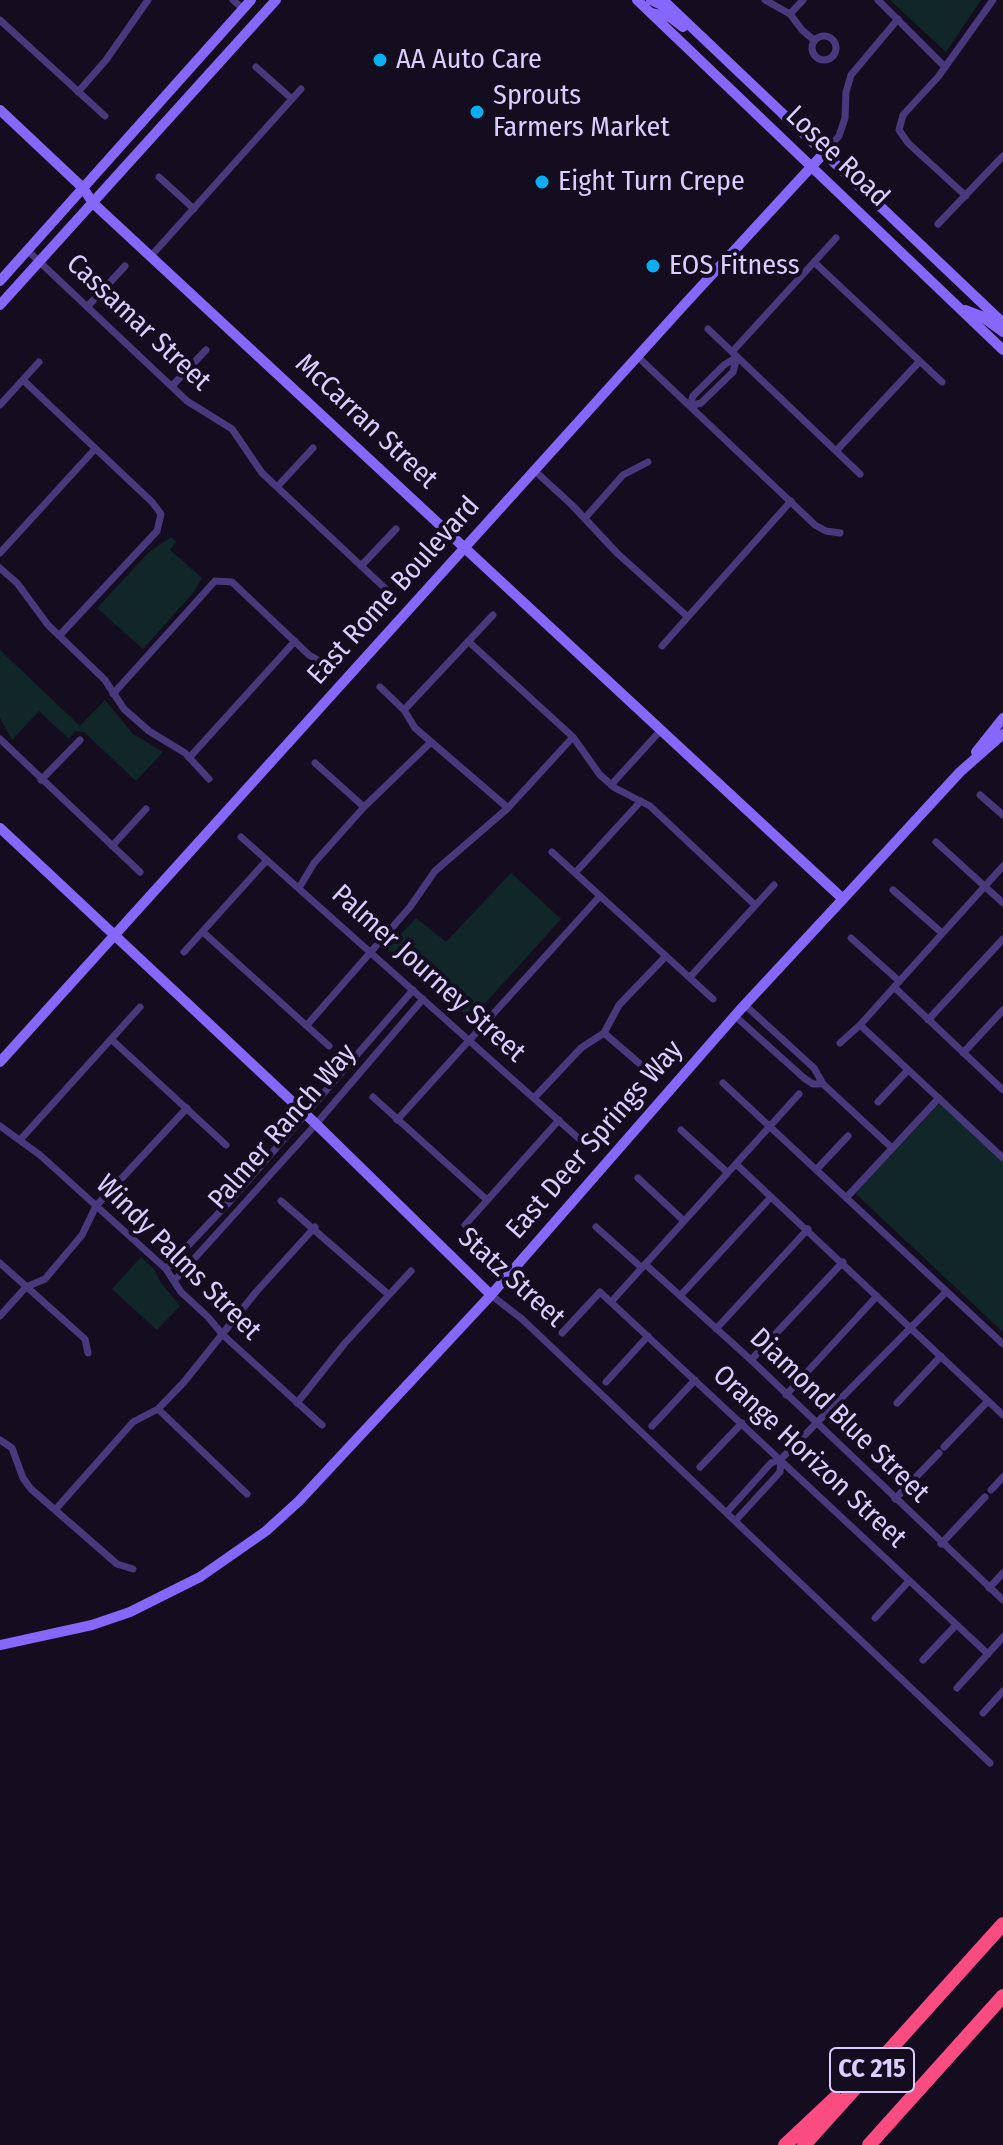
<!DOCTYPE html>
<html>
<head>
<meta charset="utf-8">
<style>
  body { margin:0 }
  canvas { display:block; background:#140d1f }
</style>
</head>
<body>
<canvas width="1003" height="2145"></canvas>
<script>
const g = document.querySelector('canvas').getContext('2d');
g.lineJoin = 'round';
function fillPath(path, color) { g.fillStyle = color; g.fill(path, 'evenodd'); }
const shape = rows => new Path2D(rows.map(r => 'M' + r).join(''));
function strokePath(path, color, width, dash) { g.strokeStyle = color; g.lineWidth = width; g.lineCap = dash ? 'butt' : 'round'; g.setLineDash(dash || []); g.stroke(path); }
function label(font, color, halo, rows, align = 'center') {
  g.font = font + ' "Fira Sans Condensed",sans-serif'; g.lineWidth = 8; g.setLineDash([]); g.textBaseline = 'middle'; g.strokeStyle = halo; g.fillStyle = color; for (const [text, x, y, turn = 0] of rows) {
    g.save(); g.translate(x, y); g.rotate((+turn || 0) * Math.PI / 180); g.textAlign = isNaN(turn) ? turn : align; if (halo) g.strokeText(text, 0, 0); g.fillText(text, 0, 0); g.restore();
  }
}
fillPath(shape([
  [890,0,981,0,946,52],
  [171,537,176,542,170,550,202,578,193,593,143,649,97,608,149,552],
  [0,650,80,726,105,700,133,734,163,752,136,781,84,732,75,731,69,739,39,711,12,740,0,718],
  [511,873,561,919,471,1019,387,949,416,918,446,942],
  [940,1103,1003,1162,1003,1332,855,1193],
  [141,1257,154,1269,161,1283,180,1306,157,1330,112,1289]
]), '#102629');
strokePath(shape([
  [233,0,243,9],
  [765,0,790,14,802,30,814,40],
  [878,0,945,67],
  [790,14,803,0],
  [0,20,105,116],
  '812 48a12 12 0 1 1 24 0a12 12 0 1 1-24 0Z',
  [256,67,292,99],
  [78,92,106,60,148,0],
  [824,153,839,136,845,118,846,92,851,75,898,19],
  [159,177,194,209],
  [966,196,908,143,899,130,903,115,938,77,993,0],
  [938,224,1003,156],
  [28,251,187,401,232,429,262,473,389,592],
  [151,256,301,89],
  [814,262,942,382],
  [87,307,125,266],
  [708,329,860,474],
  [732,352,836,238],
  [638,357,815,525,826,531,840,533],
  [23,380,152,502,161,514,157,531,59,636],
  [172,386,206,350],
  [0,405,39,362],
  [690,406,701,403,733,372,737,357],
  [690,406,693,396,724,365,737,357],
  [836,451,919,362],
  [535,471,573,506,617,553,688,617],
  [277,487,313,448],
  [585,518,623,475,648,462],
  [0,553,95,449],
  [361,566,396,529],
  [0,568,17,583,48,625,105,680,124,709,149,731,185,753,209,779],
  [468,641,573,737,600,775,615,788,650,806,755,905],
  [662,646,791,501],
  [380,687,404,710,415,728,508,808],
  [113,694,215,581,232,582,309,655,323,663],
  [404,710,493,615],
  [0,739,140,872],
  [189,758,295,641],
  [315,763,364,807],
  [41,780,80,740],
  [611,785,661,730],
  [980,795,1003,815],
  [241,837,585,1144],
  [936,842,1003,903],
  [112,846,146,809],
  [552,852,713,999],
  [575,873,641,801],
  [299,888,314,863,364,807,431,742],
  [893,890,942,933],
  [204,933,329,1046],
  [851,938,899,981],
  [184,952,267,860],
  [690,977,774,885],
  [894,987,1003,1090],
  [745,1005,814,1068,823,1084,892,1148],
  [735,1016,804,1078,813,1084,823,1084],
  [928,1020,1003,939],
  [307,1025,410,907,435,871,508,808,573,737],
  [860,1025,1003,1158],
  [604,1033,647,1070],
  [111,1039,226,1145],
  [840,1043,860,1025,1003,866],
  [963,1053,1003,1010],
  [723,1083,1003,1344],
  [373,1097,487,1200],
  [534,1098,581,1048,604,1033,619,1005,666,956],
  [878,1102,908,1070],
  [397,1120,600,896],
  [0,1126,40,1155,166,1269,181,1292,208,1317,223,1335,322,1425],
  [681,1130,727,1172],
  [20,1140,140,1007],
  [736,1164,1003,1415],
  [816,1170,848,1136],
  [638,1178,684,1221],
  [846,1198,939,1098],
  [281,1201,389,1295],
  [465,1225,559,1120],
  [596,1227,642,1268],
  [0,1263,85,1339,88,1353],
  [645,1264,751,1360,1003,1600],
  [166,1269,232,1199,413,990],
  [174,1281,316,1124,423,999],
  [491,1295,522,1319,990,1763],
  [680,1296,771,1197],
  [611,1302,799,1094],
  [0,1316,26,1287,45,1279,82,1235,96,1206,187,1108],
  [716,1329,808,1229],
  [562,1333,600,1292,988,1654],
  [751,1360,843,1262],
  [606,1382,648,1336],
  [786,1395,877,1296],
  [297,1403,345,1343,411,1271],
  [897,1403,941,1356],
  [158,1409,247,1494],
  [652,1426,695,1380],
  [0,1440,12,1448,23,1478,31,1489,117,1564,133,1569],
  [944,1447,988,1401],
  [700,1467,742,1423],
  [991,1490,1003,1477],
  [895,1499,939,1453],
  [55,1510,133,1422,158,1409,184,1382,256,1292,315,1227],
  [727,1512,771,1463,781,1459,946,1292],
  [736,1520,780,1472,781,1459],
  [941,1544,985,1497],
  [989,1588,1003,1573],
  [875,1618,909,1581],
  [923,1660,956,1625],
  [957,1688,1003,1637],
  [983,1713,1003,1691]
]), '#48397d', 7);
strokePath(shape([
  [637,0,1003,350],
  [651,0,670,9],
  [663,0,1003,323],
  [651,13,670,17,683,27],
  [0,110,83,188,93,203,843,899],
  [0,281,251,0],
  [0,305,276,0],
  [965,310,981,316,1003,332],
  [976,752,1003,718],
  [0,828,316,1124,491,1295],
  [0,1062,683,306,824,153],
  [0,1645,92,1625,130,1612,200,1577,266,1531,299,1501,491,1295,739,1011,843,899,960,772,1003,734]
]), '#8567fb', 10);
strokePath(shape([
  [785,2145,835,2098],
  [804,2145,1003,1924],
  [869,2145,1003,1996]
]), '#fa4c80', 14);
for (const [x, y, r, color] of [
  [380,60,8,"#07aff0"],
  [477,112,8,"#07aff0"],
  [542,182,8,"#07aff0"],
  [653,266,8,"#07aff0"]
]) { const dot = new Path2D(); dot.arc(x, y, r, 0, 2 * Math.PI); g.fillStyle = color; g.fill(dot); strokePath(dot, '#140d1f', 3); }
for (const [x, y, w] of [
  [872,2070,84]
]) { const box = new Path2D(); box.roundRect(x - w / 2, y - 22, w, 44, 6); g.fillStyle = '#140d1f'; g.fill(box); strokePath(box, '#dbcdfe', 2); }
label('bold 26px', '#dbcdfe', null, [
  ["CC 215",872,2070]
]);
label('28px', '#dbcdfe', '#140d1f', [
  ["AA Auto Care",396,60],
  ["Sprouts",493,96],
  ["Farmers Market",493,128],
  ["Eight Turn Crepe",558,182],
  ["EOS Fitness",669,266]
], 'left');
label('28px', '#dbcdfe', '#140d1f', [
  ["Losee Road",837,157,44],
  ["Cassamar Street",138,323,43],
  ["McCarran Street",366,422,43],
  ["East Rome Boulevard",394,591,-48],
  ["Palmer Journey Street",428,974,42],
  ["Palmer Ranch Way",283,1127,-49],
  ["East Deer Springs Way",595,1140,-49],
  ["Windy Palms Street",178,1258,45],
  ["Statz Street",511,1278,42],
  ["Diamond Blue Street",839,1416,44],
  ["Orange Horizon Street",809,1457,43]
]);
</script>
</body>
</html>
